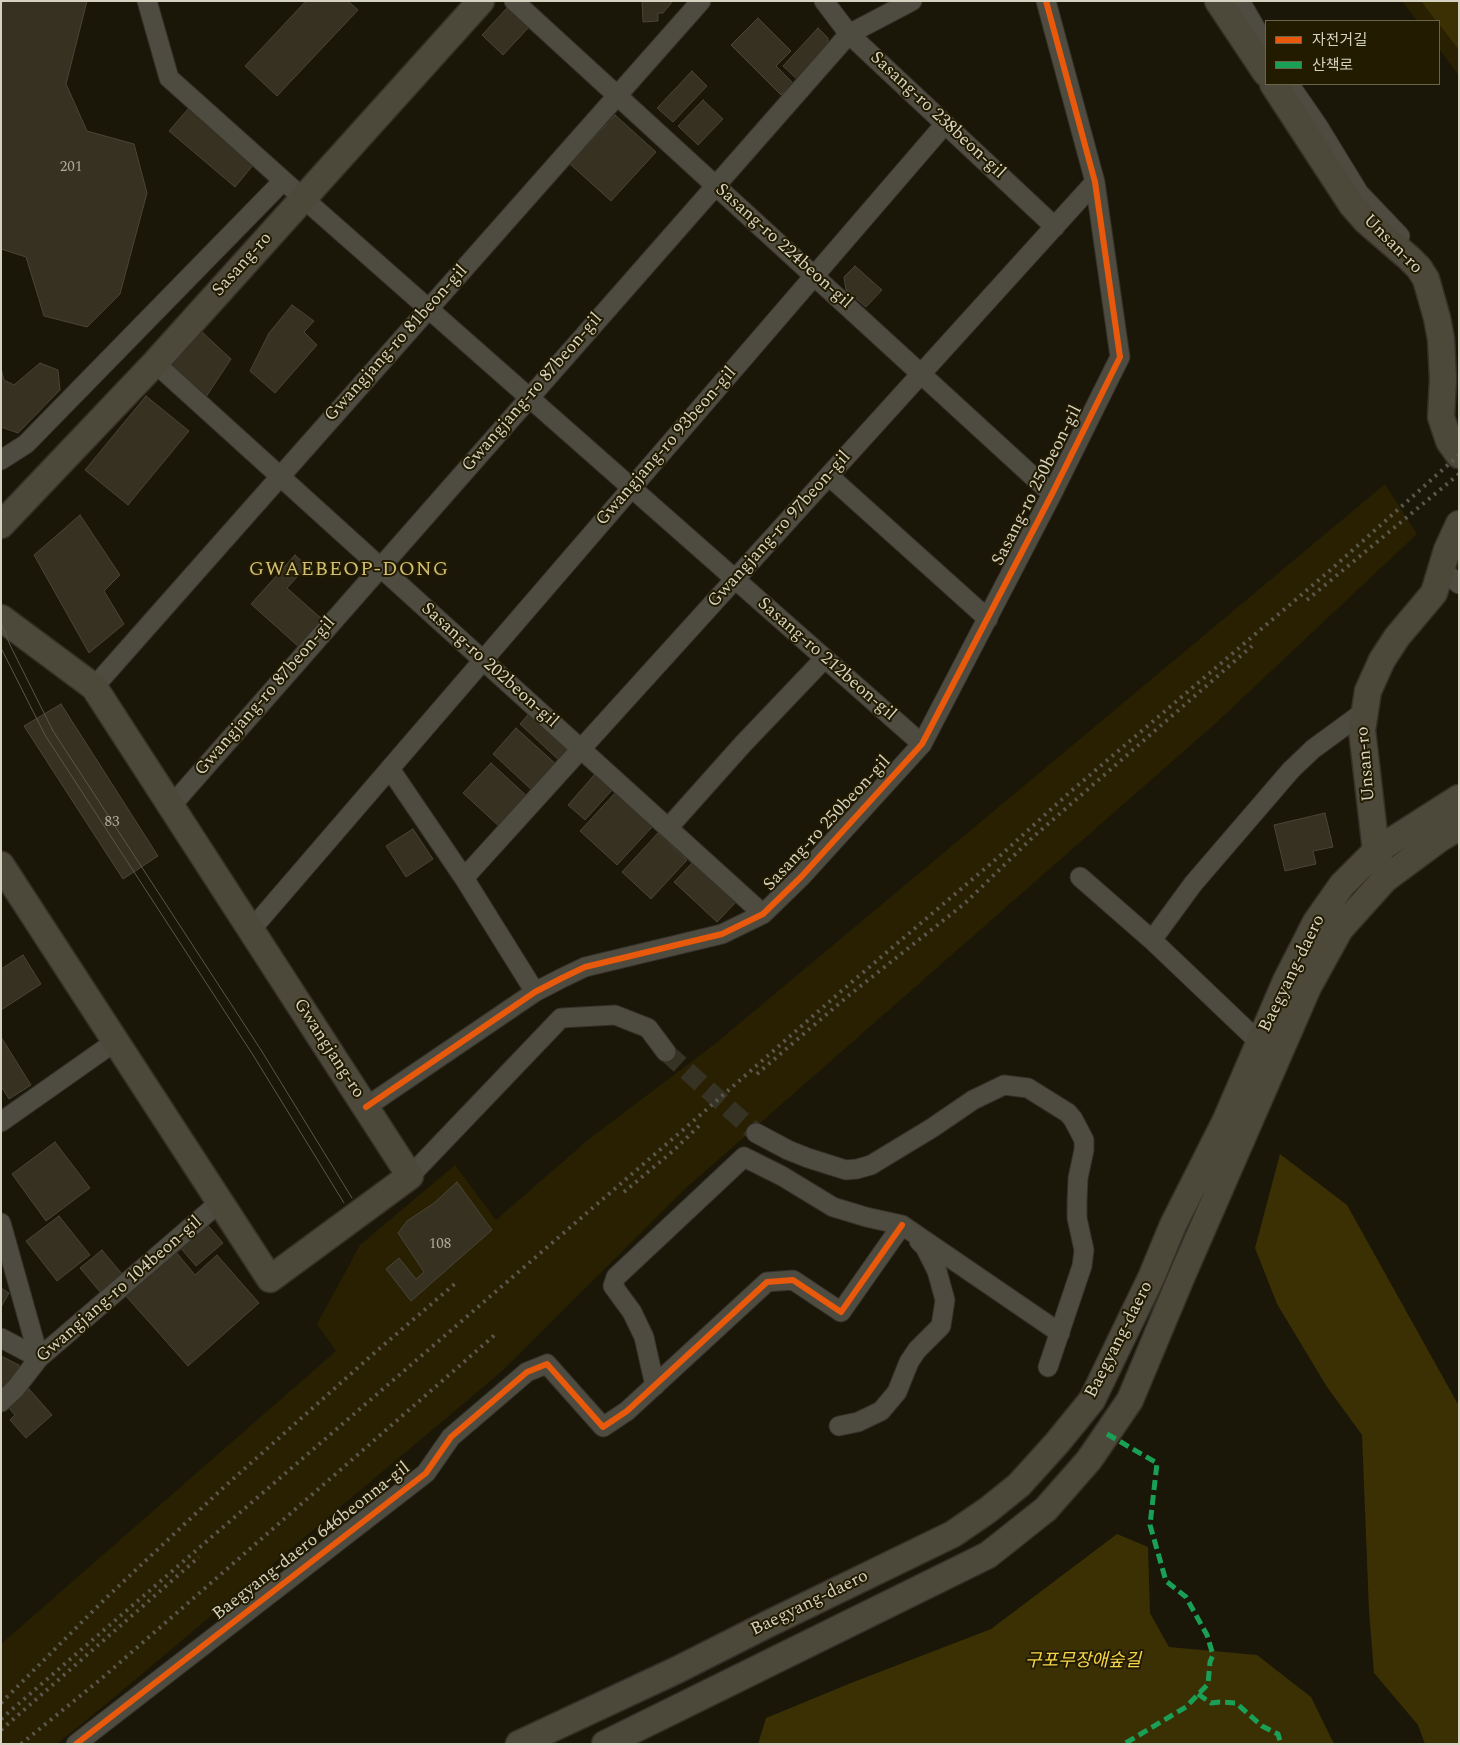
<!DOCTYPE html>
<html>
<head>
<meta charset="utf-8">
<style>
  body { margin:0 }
  #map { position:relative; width:1460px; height:1745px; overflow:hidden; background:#1a1608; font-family:Spectral,"Noto Sans KR",serif }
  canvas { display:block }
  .frame { position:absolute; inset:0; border:2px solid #d6d2c1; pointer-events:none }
  .legend { position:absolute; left:1265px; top:20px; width:175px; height:65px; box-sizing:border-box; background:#221b00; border:1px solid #6a644d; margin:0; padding:6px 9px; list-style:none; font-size:15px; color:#d6d2c1 }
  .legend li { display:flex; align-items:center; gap:10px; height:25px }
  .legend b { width:25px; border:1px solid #6a644d }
</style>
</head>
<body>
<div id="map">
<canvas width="1460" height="1745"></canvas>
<div class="frame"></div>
<ul class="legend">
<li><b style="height:6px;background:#e8590c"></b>자전거길</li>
<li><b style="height:6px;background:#1a9f57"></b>산책로</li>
</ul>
</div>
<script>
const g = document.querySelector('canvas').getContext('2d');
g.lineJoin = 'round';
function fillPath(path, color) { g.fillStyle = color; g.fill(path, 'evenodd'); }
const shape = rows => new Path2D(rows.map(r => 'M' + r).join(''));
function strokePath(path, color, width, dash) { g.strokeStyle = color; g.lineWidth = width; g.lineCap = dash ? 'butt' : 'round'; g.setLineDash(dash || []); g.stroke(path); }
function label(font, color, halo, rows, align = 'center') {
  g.font = font + ' Spectral,"Noto Sans KR",serif'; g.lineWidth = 4; g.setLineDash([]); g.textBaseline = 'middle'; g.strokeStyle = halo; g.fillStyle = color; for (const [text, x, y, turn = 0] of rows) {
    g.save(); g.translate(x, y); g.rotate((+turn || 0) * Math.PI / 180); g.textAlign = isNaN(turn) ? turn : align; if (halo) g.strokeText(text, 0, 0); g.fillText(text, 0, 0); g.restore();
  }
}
fillPath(shape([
  [1402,1,1459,1,1459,76,1439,49,1439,21,1417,21],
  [1385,484,1417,534,1216,723,685,1189,501,1372,110,1701,57,1744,1,1744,1,1644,336,1351,317,1324,360,1245,455,1165,496,1220,589,1139,716,1043]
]), '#282001');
fillPath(shape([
  [1459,1,1459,50,1439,24,1439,21,1436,21,1422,2],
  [1280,1154,1347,1205,1459,1406,1459,1744,1425,1744,1418,1725,1374,1673,1369,1611,1362,1435,1327,1387,1277,1304,1255,1248],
  [1117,1534,1148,1547,1150,1613,1169,1647,1257,1655,1311,1697,1334,1744,758,1744,766,1718,851,1683,991,1629]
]), '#3a3004');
const building = shape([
  [1,1,87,1,66,84,87,131,134,144,147,193,120,294,87,327,44,316,26,257,1,249,1,1],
  [306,1,348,1,358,10,277,96,245,66,306,1],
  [642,1,673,1,663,13,658,13,658,21,643,22,642,1],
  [508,7,529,27,503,55,482,35,508,7],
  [758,18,791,51,776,66,793,83,781,95,731,45,758,18],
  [818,28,828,38,827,54,800,82,783,66,818,28],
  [692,71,707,86,673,122,657,108,692,71],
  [703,100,723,119,698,145,678,126,703,100],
  [189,108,254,164,235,187,169,131,189,108],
  [615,115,656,152,611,201,570,164,615,115],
  [855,266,882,290,866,307,846,290,844,277,855,266],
  [292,305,314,321,304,332,317,345,275,393,250,371,269,333,292,305],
  [201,331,231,359,202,403,167,368,201,331],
  [40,363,58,370,60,390,18,433,1,427,1,368,4,380,14,385,40,363],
  [146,396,189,431,128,505,85,470,146,396],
  [80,515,120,575,104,591,124,624,89,653,34,555,80,515],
  [295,555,307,566,287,588,323,620,299,647,251,604,295,555],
  [61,704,158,856,123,879,24,726,61,704],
  [533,709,575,748,562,763,520,724,533,709],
  [516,728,558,766,534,792,493,754,516,728],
  [491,763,530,799,502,829,463,793,491,763],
  [595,774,612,790,585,820,568,805,595,774],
  [616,792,653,826,617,865,580,831,616,792],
  [1325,813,1333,847,1313,851,1316,864,1285,871,1274,825,1325,813],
  [413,829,433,859,406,877,386,846,413,829],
  [658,833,687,860,651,899,622,872,658,833],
  [693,862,736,902,717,922,674,882,693,862],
  [23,955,41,984,1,1010,1,969,23,955],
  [1,1037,31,1085,9,1099,1,1086,1,1037],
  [55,1142,90,1188,46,1221,12,1174,55,1142],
  [457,1182,492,1230,411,1301,386,1269,399,1258,416,1279,424,1272,398,1233,407,1221,434,1203,457,1182],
  [59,1216,90,1255,57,1281,26,1241,59,1216],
  [205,1222,223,1243,196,1266,179,1246,205,1222],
  [102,1250,122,1274,101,1293,80,1268,102,1250],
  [175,1251,195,1275,217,1255,259,1303,188,1366,125,1295,175,1251],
  [1,1288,9,1293,1,1307,1,1288],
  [1,1356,19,1365,16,1379,1,1390,1,1356],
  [29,1389,52,1415,26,1438,10,1420,15,1415,8,1407,29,1389]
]);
fillPath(building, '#363120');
strokePath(building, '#494539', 1);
strokePath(shape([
  [666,1052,756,1133]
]), '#363224', 19, [19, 9]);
const minor = shape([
  [147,1,169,78,303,198,922,744],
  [514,1,1052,494],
  [824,1,849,34,1055,227],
  [1240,1,1266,46],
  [1289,84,1318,126,1359,193,1400,236],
  [155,363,763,914],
  [1,460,26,444,283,181],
  [829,476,988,619],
  [1441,569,1459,584],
  [94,687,701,1],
  [390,769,464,878,535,992],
  [171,806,849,34,912,1],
  [668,828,743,744,825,658],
  [1080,877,1152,940,1259,1042],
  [464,878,1095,182],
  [250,931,945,124],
  [1152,940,1193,884,1291,770,1313,749,1365,711],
  [366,1107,535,992,562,978,585,967,722,934,763,914,801,877,922,744,1052,494,1120,357,1095,182,1046,1],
  [1,1122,116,1041],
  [756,1133,788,1150,808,1158,846,1170,857,1169,871,1165,932,1128,973,1100,1004,1085,1028,1088,1068,1113,1073,1119,1084,1140,1084,1150,1078,1178,1077,1202,1077,1218,1084,1250,1082,1266,1048,1367],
  [410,1176,561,1018,615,1015,648,1028,666,1052],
  [1,1223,39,1358],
  [1,1338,39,1358],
  [655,1386,644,1337,632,1312,613,1286,616,1277,744,1157,782,1176,833,1207,866,1217,902,1225,1060,1333],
  [1,1402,15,1389,39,1358,220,1202],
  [839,1426,858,1422,881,1411,897,1392,909,1362,917,1350,941,1326,945,1300,937,1271,925,1247,919,1241],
  [76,1744,426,1473,451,1437,527,1372,547,1364,603,1427,627,1411,767,1282,793,1280,841,1312,902,1225]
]);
const secondary = shape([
  [1218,1,1266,73],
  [1273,84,1352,205,1366,221,1409,258,1419,268,1426,279,1437,318,1441,339,1443,379,1441,417,1449,441,1459,455],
  [1,525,155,363,481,1],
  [1,618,94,687,410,1176,270,1279,1,865],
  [1381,866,1376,851,1362,730,1368,691,1382,660,1397,637,1434,593,1447,550,1459,524],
  [519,1744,677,1670,768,1624,953,1534,988,1510,1019,1485,1057,1443,1092,1400,1151,1278,1173,1225,1226,1120,1286,981,1316,922,1342,885,1376,851,1459,798],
  [605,1744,988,1555,1046,1509,1089,1460,1130,1400,1181,1278,1308,987,1340,929,1385,879,1439,839,1459,827]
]);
strokePath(minor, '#343028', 21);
strokePath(secondary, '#343028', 29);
strokePath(minor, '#4e4b40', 19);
strokePath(secondary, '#4d493a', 26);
strokePath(shape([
  [1,623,10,645,53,731,261,1050,352,1198],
  [1,648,45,735,253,1055,344,1203]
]), '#5a574d', 1);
strokePath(shape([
  [1307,600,1459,474],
  [757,1074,848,996,964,904,1032,838,1252,646],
  [624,1192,673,1151,701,1124],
  [1,1703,107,1597,223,1488,372,1355,457,1282],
  [1,1719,706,1110,846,987,1002,854,1070,792,1327,573,1459,455],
  [1,1730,199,1557],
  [21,1744,101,1679,497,1333]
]), '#5a574d', 4, [2.5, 5]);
strokePath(shape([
  [1107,1434,1157,1463,1150,1525,1166,1581,1186,1597,1207,1635,1213,1655,1210,1662,1208,1684,1186,1707,1124,1744],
  [1198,1694,1211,1703,1220,1702,1236,1703,1262,1726,1278,1734,1281,1744]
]), '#1a9f57', 5, [10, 5]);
strokePath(shape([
  [366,1107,535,992,562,978,585,967,722,934,763,914,801,877,922,744,1052,494,1120,357,1095,182,1046,1],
  [76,1744,426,1473,451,1437,527,1372,547,1364,603,1427,627,1411,767,1282,793,1280,841,1312,902,1225]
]), '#e8590c', 6);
label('15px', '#aeaa99', null, [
  ["201",71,168],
  ["83",112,823],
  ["108",440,1245]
]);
label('18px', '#d6d2c1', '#221b00', [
  ["Sasang-ro 238beon-gil",937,116,43],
  ["Unsan-ro",1392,245,45],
  ["Sasang-ro 224beon-gil",783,247,42],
  ["Sasang-ro",243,265,-48],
  ["Gwangjang-ro 81beon-gil",397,344,-48],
  ["Gwangjang-ro 87beon-gil",533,393,-49],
  ["Gwangjang-ro 93beon-gil",667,447,-49],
  ["Sasang-ro 250beon-gil",1038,486,-63],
  ["Gwangjang-ro 97beon-gil",780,530,-48],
  ["Sasang-ro 212beon-gil",826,660,41],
  ["Sasang-ro 202beon-gil",489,666,42],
  ["Gwangjang-ro 87beon-gil",266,697,-49],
  ["Unsan-ro",1367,764,-95],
  ["Sasang-ro 250beon-gil",828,824,-47],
  ["Baegyang-daero",1293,974,-64],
  ["Gwangjang-ro",328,1049,57],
  ["Gwangjang-ro 104beon-gil",120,1290,-41],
  ["Baegyang-daero",1120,1340,-63],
  ["Baegyang-daero 646beonna-gil",312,1542,-38],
  ["Baegyang-daero",810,1604,-26]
]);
label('italic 18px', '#f6d549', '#221b00', [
  ["구포무장애숲길",1083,1662]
]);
g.letterSpacing = '1px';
label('20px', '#d3bf72', '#221b00', [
  ["GWAEBEOP-DONG",349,571]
]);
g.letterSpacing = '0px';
</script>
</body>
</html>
